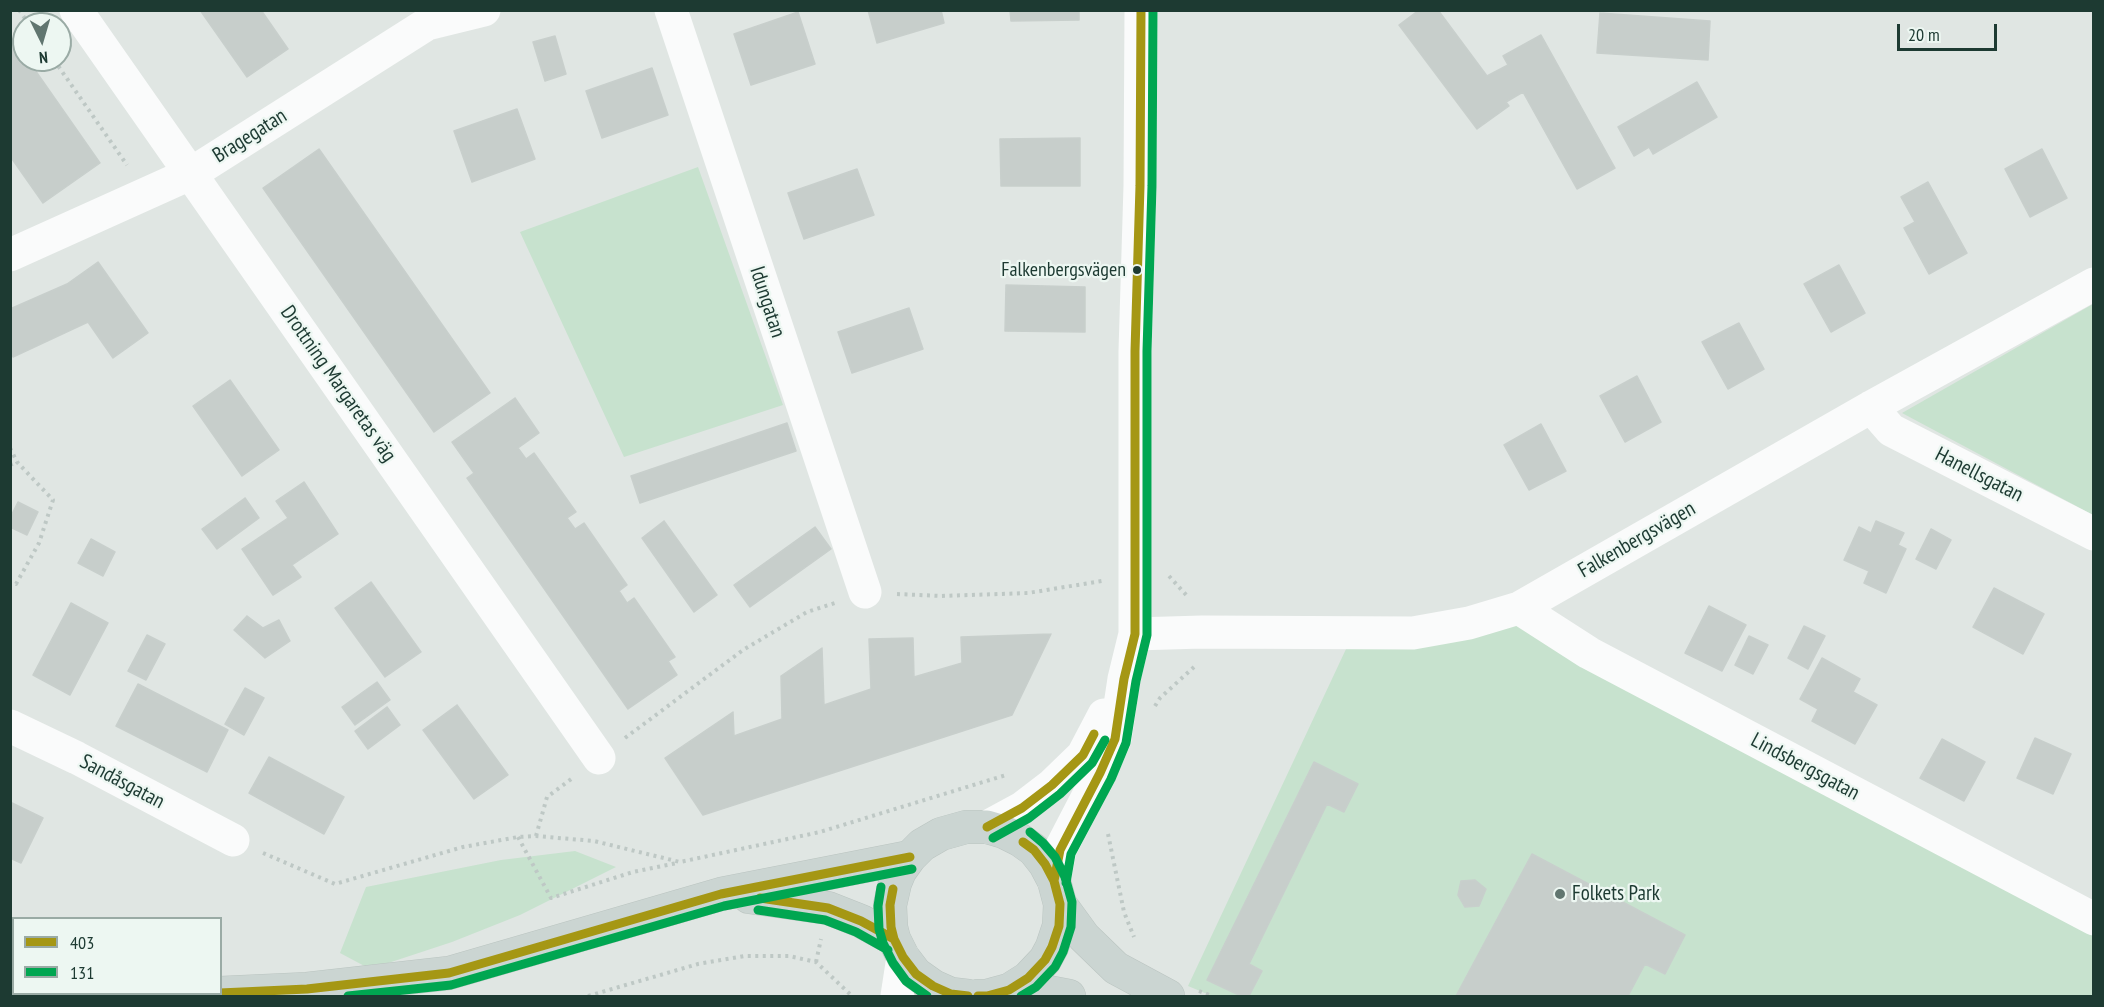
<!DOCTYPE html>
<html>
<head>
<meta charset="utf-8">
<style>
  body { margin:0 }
  #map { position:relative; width:2104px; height:1007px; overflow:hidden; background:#e0e6e3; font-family:"PT Sans Narrow",sans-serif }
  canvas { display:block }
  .frame { position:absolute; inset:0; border:12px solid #1d3a32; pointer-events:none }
  .legend { position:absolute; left:12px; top:917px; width:210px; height:78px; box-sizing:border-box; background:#edf7f2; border:2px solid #9aaba5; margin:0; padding:8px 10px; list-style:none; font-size:18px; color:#1d3a32 }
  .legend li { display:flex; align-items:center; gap:12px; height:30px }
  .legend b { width:30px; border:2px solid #9aaba5 }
  .north { position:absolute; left:12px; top:12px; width:60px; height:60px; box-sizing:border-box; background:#edf7f2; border:2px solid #9aaba5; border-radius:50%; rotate:175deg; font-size:16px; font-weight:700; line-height:24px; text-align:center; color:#1d3a32 }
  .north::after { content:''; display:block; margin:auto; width:21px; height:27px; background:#617670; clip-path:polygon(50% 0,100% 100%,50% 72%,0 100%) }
  .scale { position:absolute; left:1897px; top:24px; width:100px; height:27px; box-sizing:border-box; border:3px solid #1d3a32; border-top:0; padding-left:8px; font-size:18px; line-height:21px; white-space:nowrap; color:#1d3a32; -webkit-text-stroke:4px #edf7f2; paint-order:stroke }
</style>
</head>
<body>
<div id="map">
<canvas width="2104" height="1007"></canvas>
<div class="frame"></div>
<ul class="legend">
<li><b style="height:8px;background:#a59714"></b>403</li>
<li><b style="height:8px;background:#00a651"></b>131</li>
</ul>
<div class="north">N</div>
<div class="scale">20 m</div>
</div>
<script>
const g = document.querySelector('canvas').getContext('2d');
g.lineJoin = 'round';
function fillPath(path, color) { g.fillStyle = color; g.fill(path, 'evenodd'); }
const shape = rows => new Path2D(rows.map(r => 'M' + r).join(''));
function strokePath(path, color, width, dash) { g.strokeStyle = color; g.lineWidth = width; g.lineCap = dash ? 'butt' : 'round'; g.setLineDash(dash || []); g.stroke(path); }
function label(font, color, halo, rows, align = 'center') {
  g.font = font + ' "PT Sans Narrow",sans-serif'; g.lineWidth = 4.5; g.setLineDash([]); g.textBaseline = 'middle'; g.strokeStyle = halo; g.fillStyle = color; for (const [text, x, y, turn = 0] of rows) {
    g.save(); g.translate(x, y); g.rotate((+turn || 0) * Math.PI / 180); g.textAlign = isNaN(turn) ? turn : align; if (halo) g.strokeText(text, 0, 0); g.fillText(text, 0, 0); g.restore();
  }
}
fillPath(shape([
  [698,167,783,405,624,457,520,232],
  [2093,304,2093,515,1902,413],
  [1519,608,2093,920,2093,996,1212,996,1188,986,1354,632],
  [575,851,616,867,520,915,452,942,370,969,340,953,366,887,501,860]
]), '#c7e2ce');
const building = shape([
  [200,10,261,10,288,49,247,77,200,10],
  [868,10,941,10,944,23,877,43,868,10],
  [1010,10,1079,10,1079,20,1011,21,1010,10],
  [1419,10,1438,10,1487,76,1508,65,1503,56,1541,35,1615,168,1577,189,1523,92,1506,102,1509,106,1477,129,1399,25,1419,10],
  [798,12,815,64,751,85,734,34,798,12],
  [1600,13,1710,21,1708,60,1597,53,1600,13],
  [10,36,24,55,24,60,28,60,100,163,43,203,10,156,10,36],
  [555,36,566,74,545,81,533,42,555,36],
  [652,68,668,115,602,138,586,91,652,68],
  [1697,82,1717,117,1653,154,1649,147,1634,156,1618,127,1697,82],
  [517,109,535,159,472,182,454,131,517,109],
  [1080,138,1080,186,1001,186,1000,139,1080,138],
  [319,149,490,393,434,432,263,188,319,149],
  [2042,149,2067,198,2030,217,2005,169,2042,149],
  [857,169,874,215,804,239,788,193,857,169],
  [1928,182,1967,253,1929,274,1904,228,1915,222,1901,197,1928,182],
  [98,262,148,333,113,358,88,322,13,357,10,351,10,309,67,284,98,262],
  [1839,265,1865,313,1831,332,1804,284,1839,265],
  [1006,285,1085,287,1085,332,1005,331,1006,285],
  [909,308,923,349,852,373,838,332,909,308],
  [1739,323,1764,369,1728,389,1702,342,1739,323],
  [1637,376,1661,422,1625,442,1600,396,1637,376],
  [230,380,279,450,242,476,193,406,230,380],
  [515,398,539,433,518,448,526,459,534,453,576,512,567,518,575,529,584,523,627,585,619,591,627,603,634,598,675,657,668,661,677,675,628,709,467,478,474,473,452,442,515,398],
  [787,423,796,451,640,503,631,476,787,423],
  [1541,424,1566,471,1529,490,1504,445,1541,424],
  [304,482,338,534,292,565,301,577,273,595,242,549,288,518,276,501,304,482],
  [245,498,259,518,217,549,202,529,245,498],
  [18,502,38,512,27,535,10,527,10,518,18,502],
  [664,521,717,595,694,612,642,538,664,521],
  [1876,521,1904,533,1898,545,1906,549,1886,593,1864,583,1869,571,1844,560,1859,527,1871,533,1876,521],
  [815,527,831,549,750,607,734,585,815,527],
  [1931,529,1951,540,1936,569,1916,559,1931,529],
  [91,539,115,552,103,576,78,563,91,539],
  [371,582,421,652,385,677,335,608,371,582],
  [1994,588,2044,614,2023,654,1973,627,1994,588],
  [71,603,108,623,70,695,33,675,71,603],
  [1709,606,1746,625,1722,671,1685,653,1709,606],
  [247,616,263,628,279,620,290,641,265,658,234,630,247,616],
  [1804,626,1825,636,1808,669,1788,658,1804,626],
  [1051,634,1012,715,703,815,665,758,733,712,734,736,782,719,781,676,822,648,824,705,871,689,869,639,913,638,914,677,962,663,961,637,1051,634],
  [147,635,165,644,146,680,128,671,147,635],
  [1749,636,1768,645,1753,674,1735,665,1749,636],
  [1822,658,1860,679,1853,692,1877,705,1855,744,1812,721,1818,709,1800,699,1822,658],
  [377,682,390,700,355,725,342,707,377,682],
  [138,684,228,730,207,772,116,726,138,684],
  [245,688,264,698,244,735,225,724,245,688],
  [457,705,508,775,474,799,423,730,457,705],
  [387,707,400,725,368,749,355,731,387,707],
  [2035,738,2071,754,2053,794,2017,778,2035,738],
  [1942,739,1985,762,1964,801,1920,778,1942,739],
  [269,757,344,797,324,834,249,793,269,757],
  [1314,762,1358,784,1344,812,1327,804,1249,964,1262,971,1249,996,1241,996,1207,980,1314,762],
  [10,802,43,818,21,863,10,858,10,802],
  [1532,854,1685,935,1665,974,1645,964,1628,996,1456,996,1532,854],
  [1475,880,1486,889,1479,906,1465,907,1458,895,1461,881,1475,880]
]);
fillPath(building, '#c7cecb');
strokePath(building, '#c8cfcc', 1.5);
const major = shape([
  [749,897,828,908,861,921,894,939],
  [1060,904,1084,937,1116,968,1168,996],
  [10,976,14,976],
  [1009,990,1048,992,1069,996],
  [220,993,307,989,449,973,721,894,910,857],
  [121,994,139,996,206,994],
  [968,996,951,994,933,986,916,974,903,957,894,939,891,927,890,905,895,883,900,871,910,857,922,845,941,834,966,827,987,827,1004,832,1020,840,1034,850,1045,864,1054,881,1060,904,1059,926,1052,947,1045,960,1028,978,1009,990,987,996,978,996]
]);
strokePath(major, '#bac4c0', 34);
strokePath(shape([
  [19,10,29,24],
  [54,60,127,165],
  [10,448,17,462,53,500,39,543,16,584,10,582],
  [10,465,17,462],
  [1169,576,1188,597],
  [897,594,941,596,1028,593,1102,581],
  [1155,706,1160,698,1194,667],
  [625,738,743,650,807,612,835,603],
  [1108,834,1124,912,1134,937],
  [536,836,547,797,574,777],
  [518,837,551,898,633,872,677,863],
  [263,853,335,884,463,847,518,837,536,836,594,841,680,862,820,832,1006,775],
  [816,962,821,939],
  [1199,991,1212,996],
  [588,996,698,964,745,956,789,956,816,962,852,996]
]), '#bec8c5', 4, [3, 4.5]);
strokePath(shape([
  [76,10,599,758],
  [671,10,865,592],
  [10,255,192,173,427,24,484,10],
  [1871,407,1891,430,2094,534],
  [1519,608,1589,653,2094,919],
  [1135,634,1202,632,1413,633,1469,623,1519,608,1871,407,2094,284],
  [10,726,77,758,233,840],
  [987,827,1022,808,1052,785,1083,755,1104,715],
  [1054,881,1060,850,1100,773,1115,739,1124,679,1135,634,1135,351,1140,186,1141,10],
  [897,996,903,957]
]), '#fafbfb', 33);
strokePath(major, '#cbd5d2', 33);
strokePath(shape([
  [987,827,1022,808,1052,785,1083,755,1094,734],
  [1054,881,1060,850,1100,773,1115,739,1124,679,1135,634,1135,351,1140,186,1141,10],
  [893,889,890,905,891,927,894,939,903,957,916,974,933,986,951,994,968,996],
  [760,898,828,908,861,921,894,939],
  [220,993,307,989,449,973,721,894,910,857],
  [121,994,139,996,206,994],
  [978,996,987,996,1009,990,1028,978,1045,960,1052,947,1059,926,1060,904,1054,881,1045,864,1034,850,1023,842]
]), '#a59714', 9);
strokePath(shape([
  [993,838,1029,818,1060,794,1092,763,1105,740],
  [1066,883,1071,854,1111,779,1126,743,1136,681,1147,635,1147,351,1152,186,1153,10],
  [881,887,878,906,879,929,883,943,893,963,906,981,927,996],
  [758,910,825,920,856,932,888,950],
  [348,996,451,985,724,906,912,869],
  [1021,996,1036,987,1055,967,1063,952,1071,927,1072,902,1065,877,1055,857,1043,843,1030,832]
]), '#00a651', 9);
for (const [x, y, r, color] of [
  [1137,270,5,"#1d3a32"],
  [1560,894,6,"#617670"]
]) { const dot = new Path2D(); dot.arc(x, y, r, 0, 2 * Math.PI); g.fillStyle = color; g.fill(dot); strokePath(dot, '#edf7f2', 2); }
label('20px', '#1d3a32', '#edf7f2', [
  ["Falkenbergsvägen",1126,270]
], 'right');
label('21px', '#1d3a32', '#edf7f2', [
  ["Bragegatan",250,136,-32],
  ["Idungatan",767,302,72],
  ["Drottning Margaretas väg",338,384,55],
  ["Hanellsgatan",1979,475,27],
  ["Falkenbergsvägen",1637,540,-30],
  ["Lindsbergsgatan",1805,767,28],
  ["Sandåsgatan",122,782,28]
]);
label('21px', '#1d3a32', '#edf7f2', [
  ["Folkets Park",1572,894]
], 'left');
</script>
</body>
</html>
